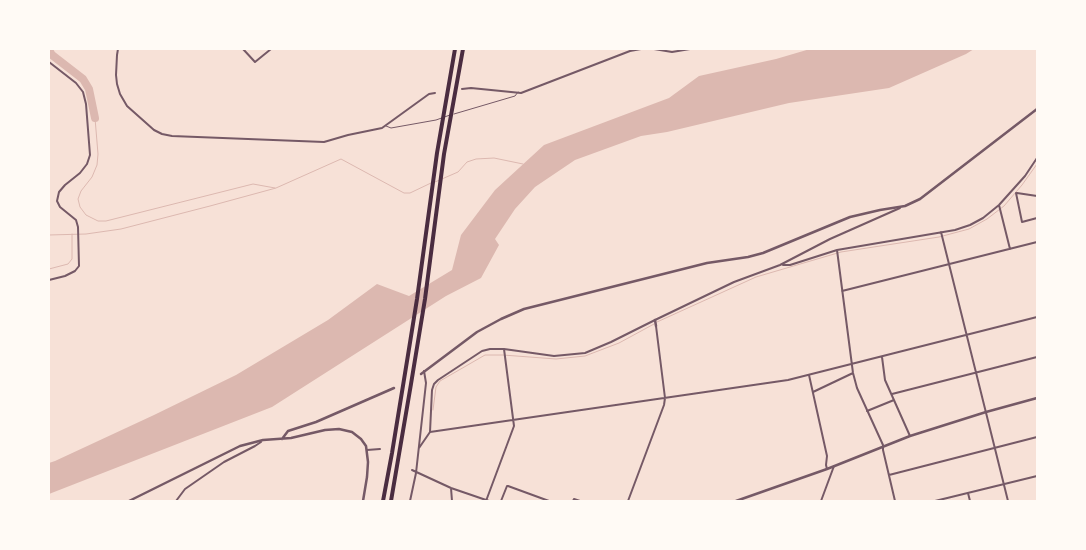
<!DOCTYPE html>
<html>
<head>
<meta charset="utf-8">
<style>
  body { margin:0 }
  #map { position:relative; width:1086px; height:550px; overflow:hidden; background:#f7e1d7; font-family:Roboto,sans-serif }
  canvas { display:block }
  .frame { position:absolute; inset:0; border:50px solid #fffaf5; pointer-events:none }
</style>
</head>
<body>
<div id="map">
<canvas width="1086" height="550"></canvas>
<div class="frame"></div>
</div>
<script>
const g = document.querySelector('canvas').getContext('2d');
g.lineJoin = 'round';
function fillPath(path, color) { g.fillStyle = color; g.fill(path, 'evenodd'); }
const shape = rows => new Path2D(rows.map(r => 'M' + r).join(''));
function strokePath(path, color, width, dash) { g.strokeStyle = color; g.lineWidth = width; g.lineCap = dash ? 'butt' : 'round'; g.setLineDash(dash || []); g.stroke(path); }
fillPath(shape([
  [810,49,974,49,966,54,889,88,789,103,667,132,641,136,575,160,535,187,515,209,495,239,499,245,481,278,446,296,272,407,49,494,49,463,55,461,154,415,236,375,328,320,377,284,409,296,452,270,461,235,495,190,544,145,669,98,699,76,776,59]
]), '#dcb8b0');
strokePath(shape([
  [95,118,98,154,97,165,92,177,81,191,78,199,80,207,86,215,98,221,106,221,253,184,275,188],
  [435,182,458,172,467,162,476,159,494,158,523,164],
  [49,235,86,234,121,229,210,206,276,188,341,159,404,193,410,193,431,183],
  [49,269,68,264,72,259,72,234],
  [657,322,756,277,841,252,939,237,969,229,987,219,1004,206,1022,185,1037,164],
  [433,410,436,387,440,381,485,355,503,355,556,359,585,356,619,343,654,324]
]), '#dcb8b0', 1);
strokePath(shape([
  [49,50,52,55,83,79,89,89,95,118]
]), '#dcb8b0', 8);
strokePath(shape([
  [454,114,515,96,518,92],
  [386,126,391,128,436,120,450,115]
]), '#755966', 1);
strokePath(shape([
  [118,49,117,55,116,75,117,84,120,94,127,106,154,130,162,134,172,136,324,142,348,135,382,128,429,94,435,93],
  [243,49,255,62,271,49],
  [654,49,672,52,690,49],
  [49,62,76,83,83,92,86,104,90,155,87,164,80,173,65,185,59,192,57,201,60,207,76,220,78,227,79,266,75,271,65,276,49,280],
  [462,89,471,88,521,93,630,51,641,49],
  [1016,193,1022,222,1037,218],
  [1017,193,1037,196],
  [999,205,1010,249],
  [941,232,1008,501],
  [837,250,853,373,857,388,883,445,883,450,895,501],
  [783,265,790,265,837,250,955,230,970,225,983,218,999,205,1025,176,1037,158],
  [842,291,1037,242],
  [504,349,554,356,585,353,611,342,655,320,734,282,780,265,830,239,900,208],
  [882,357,885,380,910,436],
  [809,375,827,456,826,465,827,469],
  [813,392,853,373],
  [892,394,1037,357],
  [867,411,894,400],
  [430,432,432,390,434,384,438,380,482,351,490,349,504,349,514,426,486,501],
  [419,448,430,432,788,380,1037,317],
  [367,450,380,449],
  [412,470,451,488,489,501],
  [889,475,1037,437],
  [451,488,452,501],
  [968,493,970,501],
  [176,501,185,489,224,462,255,446,261,442],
  [410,501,416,473,426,383,424,371],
  [501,501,507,486,508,486,549,501],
  [573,501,574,499,580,501],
  [628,501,664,405,665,398,656,326],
  [821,501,834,466],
  [935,501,1037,476]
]), '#755966', 2);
strokePath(shape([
  [655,320,656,326],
  [421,374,477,332,501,319,524,309,707,263,748,257,763,253,850,217,880,210,905,206,920,199,1037,109],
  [282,439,288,431,316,422,394,388],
  [129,501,240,446,263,440,291,438,325,430,339,429,352,432,361,439,366,446,368,462,367,477,363,501],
  [736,501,827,469,910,436,986,412,1037,398]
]), '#755966', 2.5);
strokePath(shape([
  [383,501,392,453,408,355,417,299,437,153,455,49],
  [391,501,411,384,425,299,444,154,463,49]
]), '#4a2c40', 4);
</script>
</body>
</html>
